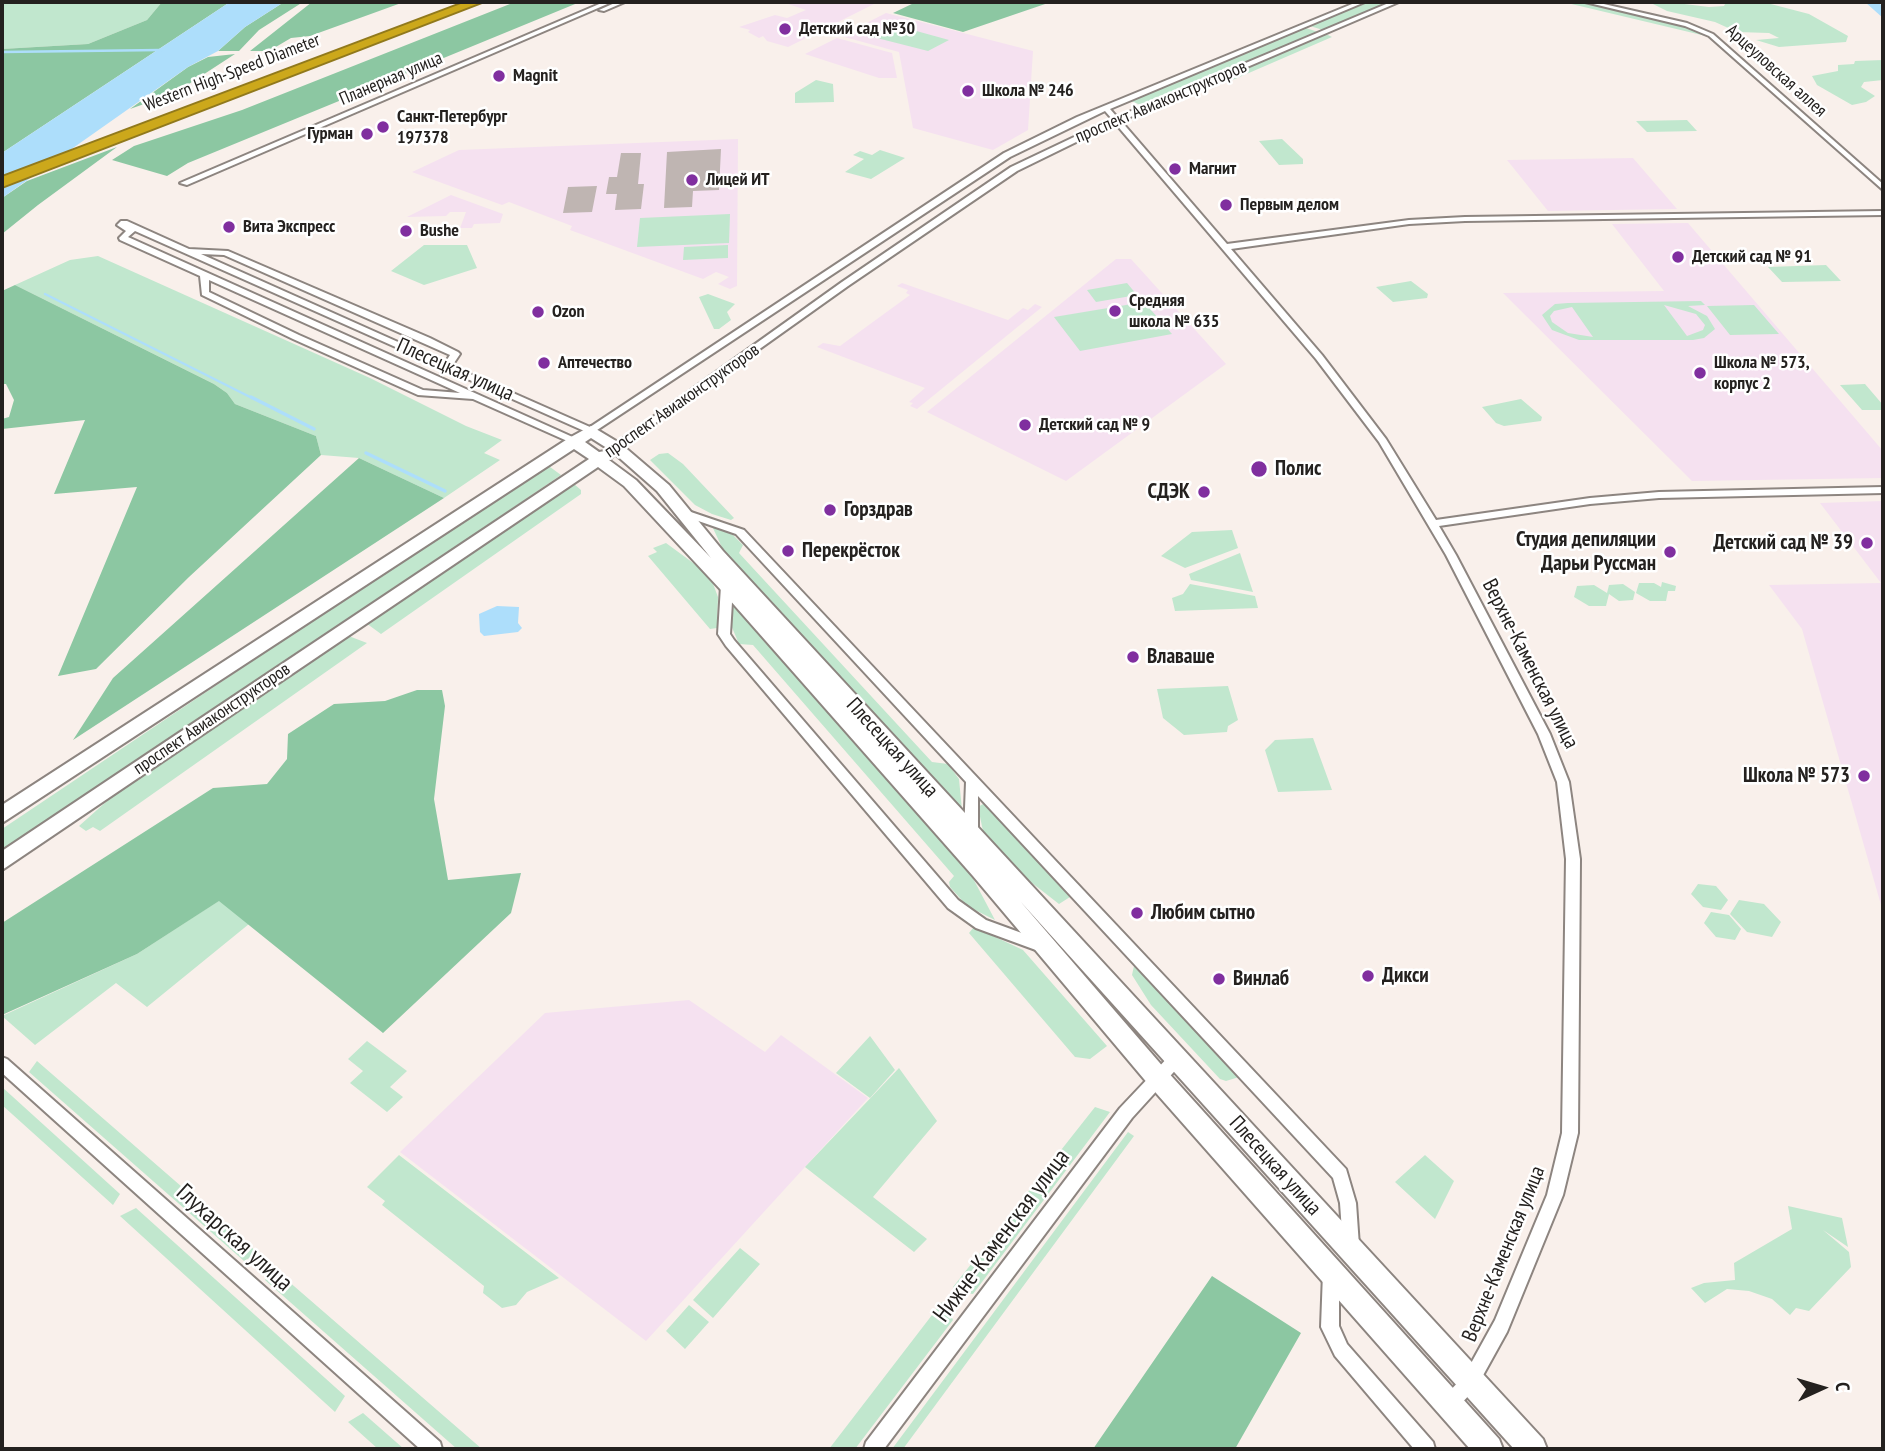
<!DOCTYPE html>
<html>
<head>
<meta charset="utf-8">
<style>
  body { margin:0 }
  #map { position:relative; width:1885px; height:1451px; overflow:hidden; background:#f9f0eb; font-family:"PT Sans Narrow",sans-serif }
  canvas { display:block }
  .frame { position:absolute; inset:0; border:4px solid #24211f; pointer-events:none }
  .north { position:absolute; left:1787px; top:1353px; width:70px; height:70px; -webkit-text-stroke:5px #fff; paint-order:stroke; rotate:86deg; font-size:19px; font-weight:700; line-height:28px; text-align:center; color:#24211f }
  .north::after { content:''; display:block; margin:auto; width:24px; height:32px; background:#24211f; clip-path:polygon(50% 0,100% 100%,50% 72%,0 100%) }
</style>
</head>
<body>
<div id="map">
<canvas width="1885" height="1451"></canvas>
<div class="frame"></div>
<div class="north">С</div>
</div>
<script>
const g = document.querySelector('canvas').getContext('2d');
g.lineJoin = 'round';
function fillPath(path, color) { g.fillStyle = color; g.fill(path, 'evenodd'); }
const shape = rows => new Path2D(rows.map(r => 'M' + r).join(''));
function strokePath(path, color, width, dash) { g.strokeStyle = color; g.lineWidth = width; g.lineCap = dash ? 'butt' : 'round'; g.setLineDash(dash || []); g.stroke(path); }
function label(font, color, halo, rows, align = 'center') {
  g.font = font + ' "PT Sans Narrow",sans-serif'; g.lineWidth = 5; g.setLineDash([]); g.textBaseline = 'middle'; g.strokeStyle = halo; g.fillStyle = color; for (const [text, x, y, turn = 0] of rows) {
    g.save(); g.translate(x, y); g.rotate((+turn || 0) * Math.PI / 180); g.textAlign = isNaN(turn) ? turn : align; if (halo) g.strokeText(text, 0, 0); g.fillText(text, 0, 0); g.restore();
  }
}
fillPath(shape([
  [793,2,878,2,788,47,767,41,763,36,759,38,748,32,750,30,739,27,775,15,787,18,806,10,788,4],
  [886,13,1033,51,1028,130,993,150,913,128,899,52,841,36],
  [837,38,892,53,897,78,879,78,805,54],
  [738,139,737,286,730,289,718,284,729,277,716,272,703,279,570,230,572,226,509,202,502,205,412,172,459,150],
  [1633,158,1677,209,1548,211,1507,160],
  [451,195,503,214,500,223,474,224,472,228,460,228,466,212,450,212,446,216,407,217],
  [1688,223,1883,451,1883,478,1692,481,1503,293,1664,291,1612,224],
  [1116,259,1131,259,1226,364,1066,481,927,412],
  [902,283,1008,320,1023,308,1028,310,1035,304,1042,307,917,409,910,406,913,403,909,402,925,388,817,347,823,343,840,346,910,295,906,293,908,290,897,286],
  [1883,501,1883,912,1802,629,1769,585,1881,583,1820,503],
  [689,1000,765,1052,781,1035,868,1098,646,1341,400,1152,545,1013]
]), '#f5e1f0');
fillPath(shape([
  [2,2,162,2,147,20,88,44,2,49],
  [1368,2,1389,2,1323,30,1310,26],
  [1563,2,1583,2,1675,23,1693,28,1710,37],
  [1668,2,1709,7,1724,6,1726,2,1763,2,1809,14,1848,36,1846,42,1779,47,1756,40,1779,38,1769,33,1737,32,1715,22,1667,11,1651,3],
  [891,24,949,40,928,51,869,36],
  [1306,28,1318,32,1143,106,1131,101],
  [1326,34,1332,37,1228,82,1223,78],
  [1883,60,1883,80,1864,82,1861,87,1875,96,1866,102,1852,105,1817,85,1812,76,1838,71,1838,65,1854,64,1855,61],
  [816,80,833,84,834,102,795,103,795,93],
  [1687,120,1697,131,1647,132,1636,121],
  [1282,139,1303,159,1303,164,1279,165,1259,141],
  [880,150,905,158,871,179,845,172,864,159,853,155,860,151,872,155],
  [730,214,729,243,637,247,640,218],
  [424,245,467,245,477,268,424,285,391,271],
  [728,245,728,258,683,260,684,247],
  [98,256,370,378,466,426,502,440,484,453,500,460,444,498,359,458,321,455,316,436,235,404,227,393,214,384,15,285,70,260],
  [1826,265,1841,281,1782,282,1768,267],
  [1411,281,1428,294,1427,298,1393,302,1376,287],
  [1127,283,1137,295,1096,302,1087,290],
  [708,294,735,304,727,312,731,320,719,329,714,329,699,297],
  [1701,301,1705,305,1688,306,1707,316,1715,329,1704,338,1693,340,1579,340,1552,330,1542,315,1555,304,1568,303],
  [1664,305,1696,314,1705,325,1703,330,1687,336],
  [1572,307,1593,337,1568,333,1552,322,1550,316,1554,311],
  [1144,302,1172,334,1080,351,1054,317],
  [1754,305,1779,334,1730,335,1707,306],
  [1865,384,1883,405,1883,410,1862,410,1840,385],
  [1521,399,1542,417,1541,421,1504,426,1496,423,1482,407],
  [668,453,683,464,734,518,731,520,712,514,695,505,650,460,659,454],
  [546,464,561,475,2,856,2,829],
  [574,484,581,490,581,494,381,634,366,623,463,555,509,528],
  [712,526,733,535,743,545,739,553,932,762,948,764,959,779,962,810,958,810,725,554],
  [1232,530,1238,548,1185,568,1161,556,1192,532],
  [666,543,700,568,712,581,718,597,717,628,710,629,648,556,657,552,653,548],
  [1240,553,1253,592,1191,580,1189,574],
  [1662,582,1676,586,1675,591,1668,591,1666,601,1650,601,1636,593,1639,583,1654,583,1661,587],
  [1190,584,1255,596,1258,608,1175,611,1172,598,1183,594],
  [1623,584,1635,592,1633,600,1619,601,1609,594,1606,606,1589,606,1574,597,1577,586,1594,585,1607,593,1609,585],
  [731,606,735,606,967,867,995,920,967,906,950,887,949,882,954,876,753,645,739,644,731,625],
  [346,635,367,643,100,831,93,827,86,831,79,826,116,793],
  [1228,686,1238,720,1228,726,1227,732,1184,735,1163,718,1157,689],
  [1313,738,1332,790,1278,792,1265,750,1275,740],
  [983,804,986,805,1070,897,1059,904,1009,865,984,836,978,807],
  [1698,884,1716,886,1728,900,1721,910,1703,907,1691,894],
  [220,900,249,924,147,1007,116,983,35,1045,2,1016,137,954],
  [1739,900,1764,904,1781,922,1772,937,1747,932,1730,914],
  [1711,912,1729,915,1741,929,1735,940,1716,937,1704,923],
  [974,927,1023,950,1107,1046,1090,1059,1075,1057,969,933],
  [1134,966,1239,1077,1226,1081,1220,1079,1151,1005,1132,975],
  [870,1036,895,1070,870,1098,836,1073],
  [367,1041,407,1071,390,1087,403,1097,387,1112,350,1083,363,1071,348,1059],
  [37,1061,258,1253,244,1261,29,1072],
  [899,1068,937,1121,873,1197,927,1239,914,1252,805,1167],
  [2,1087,120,1194,113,1205,2,1105],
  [1095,1107,1110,1112,973,1294,958,1292,953,1287],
  [1128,1132,1134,1136,903,1449,892,1449],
  [399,1155,559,1278,527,1292,516,1305,502,1308,483,1293,484,1286,382,1205,385,1201,367,1187],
  [1425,1155,1454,1181,1435,1219,1395,1182],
  [1788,1206,1842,1218,1848,1247,1823,1230,1849,1252,1851,1267,1809,1311,1796,1308,1790,1315,1772,1299,1749,1291,1727,1289,1705,1303,1691,1288,1704,1283,1735,1280,1734,1263,1792,1229],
  [136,1208,345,1396,335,1412,120,1216],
  [740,1248,760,1264,713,1318,693,1300],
  [272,1267,482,1449,457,1449,265,1280],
  [942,1302,947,1306,953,1320,855,1449,829,1449],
  [689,1305,709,1322,685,1349,666,1331],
  [363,1413,404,1449,378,1449,348,1422]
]), '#c1e7ce');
fillPath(shape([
  [162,2,230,2,2,153,2,49,88,44,147,20],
  [284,2,303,2,259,30,239,51,218,51,245,27],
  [312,2,404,2,310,36,291,38,269,51,250,51],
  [515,2,580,2,188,163,167,176,112,160,134,146,242,110],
  [916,2,1051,2,963,32,893,13],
  [235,54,175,93,130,109,188,67,208,57],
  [117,147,38,205,2,234,2,198,27,181],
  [15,285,214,384,227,393,235,404,316,436,321,455,189,577,96,669,58,676,137,487,54,494,85,420,2,429,2,419,9,417,14,400,6,384,2,384,2,291],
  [359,458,444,498,73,740,113,678],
  [417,690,442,690,445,706,434,799,448,880,521,873,511,913,383,1033,219,901,137,954,2,1015,2,923,213,788,267,784,287,759,288,734,334,704,385,701],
  [1212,1276,1301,1333,1235,1449,1093,1449]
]), '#8cc7a2');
fillPath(shape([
  [230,2,284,2,245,27,218,51,188,67,2,198,2,153],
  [497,606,519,607,518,623,522,628,518,632,484,636,480,632,479,614]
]), '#addefb');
strokePath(shape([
  [2,52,161,50],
  [45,294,254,399]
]), '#addefb', 2.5);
strokePath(shape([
  [251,397,314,429],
  [366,453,445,491]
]), '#addefb', 3.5);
fillPath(shape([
  [1865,2,1878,2,1883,7,1883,18,1865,2]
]), '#addefb');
fillPath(shape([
  [721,149,719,190,693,191,692,207,664,208,667,152],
  [621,153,641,153,638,184,644,184,641,209,615,210,617,194,606,194,609,177,617,177],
  [597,186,592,212,563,213,568,187]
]), '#bfb5b2');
const street = shape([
  [604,2,612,2,187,185,180,183,604,2],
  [617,2,625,2,604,11,599,10,617,2],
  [1357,2,1365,2,1110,109,1117,117,1391,2,1399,2,1121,121,1227,244,1409,220,1465,217,1883,211,1883,215,1465,221,1409,224,1231,249,1322,355,1386,439,1436,520,1590,498,1659,492,1883,487,1883,493,1659,498,1590,504,1439,526,1456,555,1550,734,1569,782,1580,859,1578,1133,1563,1195,1507,1332,1476,1388,1455,1410,1449,1413,1443,1410,1440,1404,1443,1398,1464,1376,1495,1320,1547,1195,1562,1133,1566,859,1557,782,1538,734,1446,555,1379,442,1316,359,1115,123,1017,171,848,286,619,449,613,449,611,447,842,282,1011,167,1112,119,1105,111,1010,157,591,434,135,231,128,237,577,439,579,441,574,444,473,399,418,395,293,339,202,295,200,276,120,240,119,238,126,231,117,225,121,221,127,221,189,249,228,251,430,338,458,352,460,354,452,366,590,427,1004,153,1077,117,1357,2],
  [201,254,224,255,450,355,445,363,201,254],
  [209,280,460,393,423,390,299,335,209,292,209,280],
  [1585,2,1595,2,1687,23,1713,34,1883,184,1883,190,1709,36,1685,26,1585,2],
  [685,510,744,530,1346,1169,1356,1203,1359,1246,1357,1252,1351,1254,1345,1252,1343,1246,1340,1203,1333,1178,978,796,978,835,976,839,971,840,966,839,964,835,966,782,736,534,681,515,680,513,685,510],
  [727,582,733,586,730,634,734,640,958,900,986,920,1049,943,1051,947,1049,951,1044,953,976,928,948,908,726,646,718,634,721,586,727,582],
  [1177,1051,1182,1053,1185,1058,1182,1063,1132,1118,884,1449,864,1449,866,1442,1120,1108,1172,1053,1177,1051],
  [2,1057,7,1059,440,1442,442,1449,420,1449,2,1073,2,1057],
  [1331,1265,1337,1267,1339,1273,1339,1326,1347,1344,1433,1442,1435,1449,1414,1449,1335,1356,1321,1327,1323,1273,1325,1267,1331,1265]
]);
const secondary = shape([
  [591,426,621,444,669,485,723,551,1543,1439,1547,1449,1514,1449,1020,901,1165,1069,1499,1439,1503,1449,1470,1449,1149,1085,973,876,721,590,624,486,598,467,2,870,2,851,589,459,574,449,2,823,2,805,569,438,591,426],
  [591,438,610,450,599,452,585,442,591,438],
  [615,454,657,491,711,558,636,480,609,460,615,454]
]);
const highway = shape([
  [466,2,482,2,2,187,2,177,466,2]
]);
strokePath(street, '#8d8580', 4);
strokePath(secondary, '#8d8580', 4);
strokePath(highway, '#91791c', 4);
fillPath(street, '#fff');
fillPath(secondary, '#fff');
fillPath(highway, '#cca81b');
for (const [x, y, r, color] of [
  [785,29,7,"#802f9f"],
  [499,76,7,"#802f9f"],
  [968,91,7,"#802f9f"],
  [383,127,7,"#802f9f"],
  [367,134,7,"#802f9f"],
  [1175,169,7,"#802f9f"],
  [692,180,7,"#802f9f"],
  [1226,205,7,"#802f9f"],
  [229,227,7,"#802f9f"],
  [406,231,7,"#802f9f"],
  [1678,257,7,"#802f9f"],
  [1115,311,7,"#802f9f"],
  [538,312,7,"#802f9f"],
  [544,363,7,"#802f9f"],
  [1700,373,7,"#802f9f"],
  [1025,425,7,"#802f9f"],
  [1259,469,9,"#802f9f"],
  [1204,492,7,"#802f9f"],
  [830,510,7,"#802f9f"],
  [1867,543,7,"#802f9f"],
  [788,551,7,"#802f9f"],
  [1670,552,7,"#802f9f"],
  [1133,657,7,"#802f9f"],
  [1864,776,7,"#802f9f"],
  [1137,913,7,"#802f9f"],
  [1368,976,7,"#802f9f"],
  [1219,979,7,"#802f9f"]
]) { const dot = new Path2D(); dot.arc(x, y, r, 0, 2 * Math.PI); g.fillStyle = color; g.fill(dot); strokePath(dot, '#fff', 2.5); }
label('bold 18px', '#24211f', '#fff', [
  ["Детский сад №30",799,29],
  ["Magnit",513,76],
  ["Школа № 246",982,91],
  ["Санкт-Петербург",397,117],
  ["197378",397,138],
  ["Гурман",353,134,"right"],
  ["Магнит",1189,169],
  ["Лицей ИТ",706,180],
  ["Первым делом",1240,205],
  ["Вита Экспресс",243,227],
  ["Bushe",420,231],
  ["Детский сад № 91",1692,257],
  ["Средняя",1129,301],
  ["школа № 635",1129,322],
  ["Ozon",552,312],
  ["Аптечество",558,363],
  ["Школа № 573,",1714,363],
  ["корпус 2",1714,384],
  ["Детский сад № 9",1039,425]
], 'left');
label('18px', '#24211f', '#fff', [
  ["Арцеуловская аллея",1776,71,42],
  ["Western High-Speed Diameter",232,73,-21],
  ["Планерная улица",391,79,-23],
  ["проспект Авиаконструкторов",1161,102,-23],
  ["проспект Авиаконструкторов",682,401,-35],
  ["проспект Авиаконструкторов",212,719,-34]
]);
label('21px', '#24211f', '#fff', [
  ["Плесецкая улица",455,370,24],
  ["Верхне-Каменская улица",1530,664,63],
  ["Плесецкая улица",892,748,48],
  ["Плесецкая улица",1275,1166,48],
  ["Верхне-Каменская улица",1504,1254,-68]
]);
label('bold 21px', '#24211f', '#fff', [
  ["Полис",1275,469],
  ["СДЭК",1190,492,"right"],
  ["Горздрав",844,510],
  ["Студия депиляции",1656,540,"right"],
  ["Дарьи Руссман",1656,564,"right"],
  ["Детский сад № 39",1853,543,"right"],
  ["Перекрёсток",802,551],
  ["Влаваше",1147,657],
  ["Школа № 573",1850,776,"right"],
  ["Любим сытно",1151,913],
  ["Дикси",1382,976],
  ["Винлаб",1233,979]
], 'left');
label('24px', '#24211f', '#fff', [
  ["Нижне-Каменская улица",1002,1236,-53],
  ["Глухарская улица",234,1238,42]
]);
</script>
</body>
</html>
